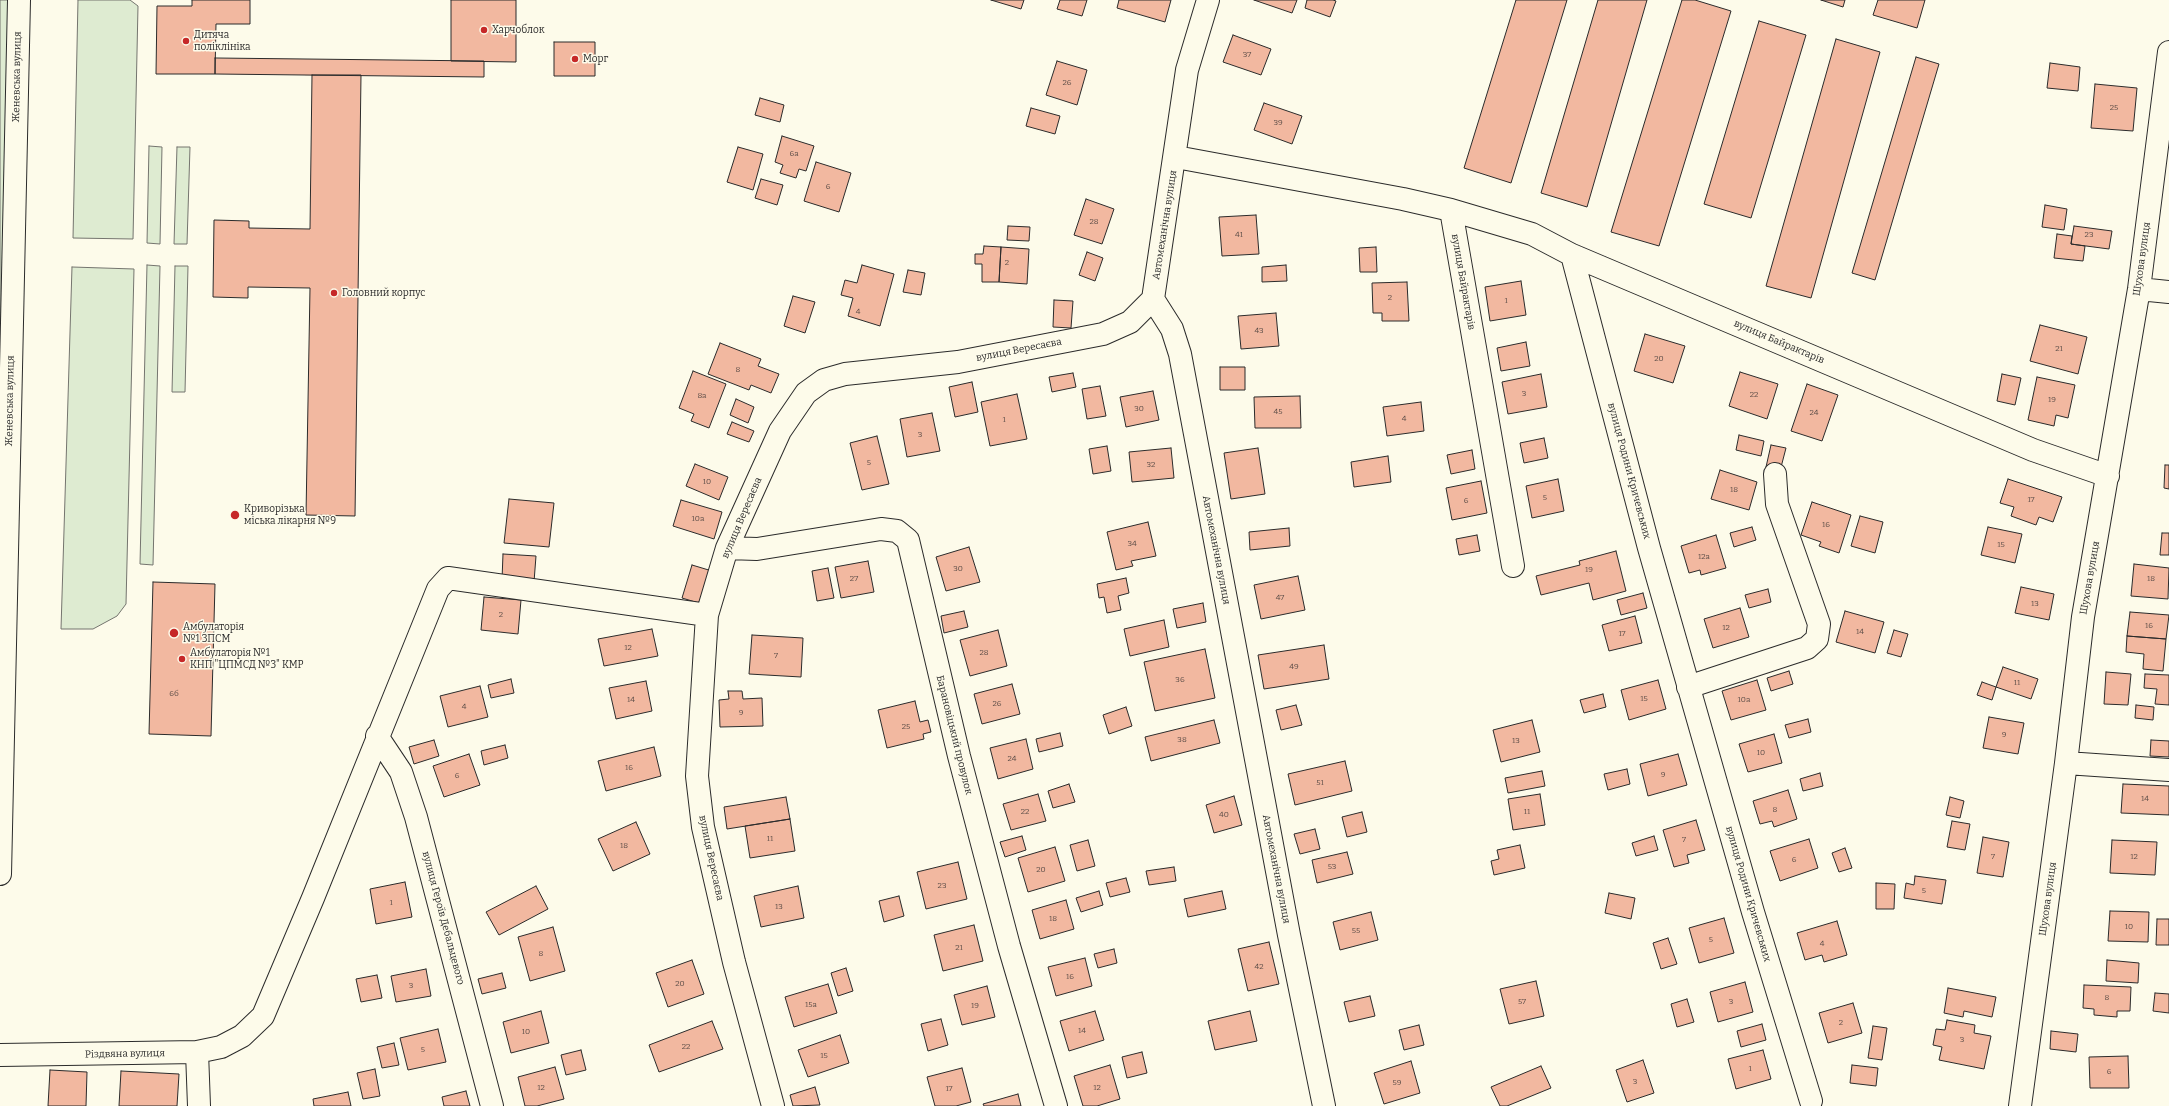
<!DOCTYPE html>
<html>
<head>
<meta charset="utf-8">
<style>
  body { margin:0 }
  canvas { display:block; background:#fdfbea }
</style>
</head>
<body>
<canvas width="2169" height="1106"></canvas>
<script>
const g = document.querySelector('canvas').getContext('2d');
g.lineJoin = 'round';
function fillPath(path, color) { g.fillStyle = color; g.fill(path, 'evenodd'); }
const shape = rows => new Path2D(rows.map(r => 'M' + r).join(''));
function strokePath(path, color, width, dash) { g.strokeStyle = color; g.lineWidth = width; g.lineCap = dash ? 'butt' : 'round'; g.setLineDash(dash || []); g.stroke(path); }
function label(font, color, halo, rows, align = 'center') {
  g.font = font + ' Bitter,serif'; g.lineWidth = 3; g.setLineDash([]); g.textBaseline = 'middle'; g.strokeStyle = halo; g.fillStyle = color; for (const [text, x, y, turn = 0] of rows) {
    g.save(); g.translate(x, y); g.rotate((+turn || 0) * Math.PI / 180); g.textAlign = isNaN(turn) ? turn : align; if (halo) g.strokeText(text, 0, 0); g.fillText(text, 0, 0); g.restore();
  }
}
const green = shape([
  [0,0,19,0,0,874,0,0],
  [78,0,130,0,138,6,133,239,73,238,78,0],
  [149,146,162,147,160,244,147,243,149,146],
  [177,147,190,147,187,244,174,244,177,147],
  [147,265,160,266,153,565,140,564,147,265],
  [175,266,188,266,185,392,172,392,175,266],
  [72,267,134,269,126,604,117,616,93,629,61,629,72,267]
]);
fillPath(green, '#deebd1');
strokePath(green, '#74746e', 1);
const building = shape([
  [192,0,250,0,250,24,216,24,215,74,156,74,157,6,192,6,192,0],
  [451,0,516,0,516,62,451,61,451,0],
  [991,0,1024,0,1021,9,991,0],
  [1060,0,1087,0,1082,16,1057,9,1060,0],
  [1119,0,1171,0,1165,22,1117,8,1119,0],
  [1254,0,1297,0,1292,13,1254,0],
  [1307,0,1333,0,1336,1,1330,17,1305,8,1307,0],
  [1516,0,1567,0,1511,183,1464,168,1516,0],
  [1598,0,1647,0,1587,207,1541,193,1598,0],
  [1682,0,1695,0,1731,11,1659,246,1611,232,1682,0],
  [1821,0,1845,0,1843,7,1821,0],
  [1878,0,1925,0,1917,28,1873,15,1878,0],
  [1759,21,1806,35,1751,218,1704,204,1759,21],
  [1233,35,1271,49,1261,75,1223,62,1233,35],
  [1836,39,1880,52,1811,298,1766,286,1836,39],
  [554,42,595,42,595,76,554,76,554,42],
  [1916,57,1939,64,1875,280,1852,273,1916,57],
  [215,58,484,61,484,77,215,74,215,58],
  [1057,61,1087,70,1077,105,1046,95,1057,61],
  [2050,63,2080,67,2078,91,2047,88,2050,63],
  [312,75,361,75,355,516,306,515,310,288,248,287,248,298,213,297,214,220,249,221,249,228,310,229,312,75],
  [2095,84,2137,88,2133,131,2091,128,2095,84],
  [760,98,784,105,780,122,755,115,760,98],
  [1264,103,1302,116,1292,144,1254,130,1264,103],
  [1031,108,1060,116,1055,134,1026,126,1031,108],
  [782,136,814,146,806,171,799,169,796,178,780,173,783,165,775,162,782,136],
  [738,147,763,154,753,190,727,182,738,147],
  [816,162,851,173,839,212,804,201,816,162],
  [761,179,783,185,777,205,755,198,761,179],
  [1086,199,1114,209,1102,244,1074,235,1086,199],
  [2045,205,2067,209,2064,230,2042,227,2045,205],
  [1256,215,1259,254,1222,256,1219,217,1256,215],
  [1008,226,1030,227,1029,241,1007,240,1008,226],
  [2074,226,2112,231,2109,249,2071,244,2074,226],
  [2057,234,2072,236,2071,244,2085,246,2083,261,2054,258,2057,234],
  [984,246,1001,247,999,282,982,282,982,264,975,264,975,254,983,254,984,246],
  [1001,247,1029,249,1027,284,999,282,1001,247],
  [1376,247,1377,272,1360,272,1359,248,1376,247],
  [1087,252,1103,258,1095,281,1079,275,1087,252],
  [862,265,894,274,880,326,848,316,853,298,841,295,845,280,857,283,862,265],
  [1286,265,1287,281,1262,282,1262,267,1286,265],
  [908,270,925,273,921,295,903,292,908,270],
  [1521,281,1526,315,1490,321,1485,287,1521,281],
  [1407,282,1409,321,1382,321,1382,313,1373,313,1372,283,1407,282],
  [793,296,815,302,805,333,784,326,793,296],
  [1054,300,1073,301,1071,328,1053,327,1054,300],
  [1276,313,1279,346,1241,349,1238,316,1276,313],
  [2040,325,2087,337,2078,374,2030,361,2040,325],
  [1645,334,1685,346,1673,383,1634,371,1645,334],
  [1526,342,1530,366,1501,371,1497,348,1526,342],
  [720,343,761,359,758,366,779,374,771,393,751,385,749,390,708,374,720,343],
  [1220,367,1245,367,1245,390,1220,390,1220,367],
  [693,371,726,384,709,428,691,421,694,414,679,408,693,371],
  [1740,372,1778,384,1767,419,1729,406,1740,372],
  [1073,373,1076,387,1052,392,1049,377,1073,373],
  [1541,374,1547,407,1508,414,1502,382,1541,374],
  [2002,374,2021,378,2015,405,1997,401,2002,374],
  [2037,377,2075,385,2068,418,2056,415,2054,426,2028,420,2037,377],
  [972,382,978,412,955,417,949,387,972,382],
  [1807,384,1838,395,1822,441,1791,431,1807,384],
  [1100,386,1106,416,1087,419,1082,389,1100,386],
  [1153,391,1159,420,1126,427,1120,397,1153,391],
  [1017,394,1027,439,990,446,981,402,1017,394],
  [1300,396,1301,428,1255,428,1254,397,1300,396],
  [736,399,754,407,748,423,730,415,736,399],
  [1421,402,1424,431,1387,436,1383,407,1421,402],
  [932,413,940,451,907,457,900,419,932,413],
  [732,422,754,431,749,442,727,434,732,422],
  [1739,435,1764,441,1761,456,1736,450,1739,435],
  [877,436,889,484,862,490,850,443,877,436],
  [1544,438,1548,458,1524,463,1520,443,1544,438],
  [1771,445,1786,448,1780,471,1766,467,1771,445],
  [1107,446,1111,471,1093,474,1089,449,1107,446],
  [1171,448,1174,478,1132,482,1129,452,1171,448],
  [1258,448,1265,494,1231,499,1224,453,1258,448],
  [1472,450,1475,469,1451,474,1447,455,1472,450],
  [1388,456,1391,482,1354,487,1351,462,1388,456],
  [695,464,728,477,719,500,686,486,695,464],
  [2165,465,2169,465,2169,489,2164,488,2165,465],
  [1720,470,1757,482,1749,510,1711,499,1720,470],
  [1558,479,1564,511,1532,518,1526,486,1558,479],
  [2008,479,2062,497,2053,522,2039,517,2036,525,2011,516,2014,507,2000,503,2008,479],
  [1481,481,1487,513,1452,520,1446,488,1481,481],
  [509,499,554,503,549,547,504,543,509,499],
  [681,500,722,512,714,539,673,526,681,500],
  [1812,502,1851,515,1839,553,1819,546,1821,542,1801,535,1812,502],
  [1860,516,1883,522,1875,553,1851,546,1860,516],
  [1148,522,1156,556,1131,561,1133,566,1116,570,1107,532,1148,522],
  [1752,527,1756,540,1734,547,1730,533,1752,527],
  [1988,527,2022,534,2015,563,1981,555,1988,527],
  [1289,528,1290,546,1250,550,1249,532,1289,528],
  [2162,533,2169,533,2169,555,2160,555,2162,533],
  [1477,535,1480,551,1459,555,1456,539,1477,535],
  [1716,535,1726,568,1701,575,1700,570,1689,573,1681,546,1716,535],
  [969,547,980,582,946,591,936,557,969,547],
  [1616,551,1626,591,1593,600,1589,583,1541,595,1536,576,1580,565,1579,561,1616,551],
  [503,554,536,556,534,582,502,580,503,554],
  [868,561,874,592,841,598,835,567,868,561],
  [2134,564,2169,568,2168,599,2131,596,2134,564],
  [692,565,712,571,702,604,682,598,692,565],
  [828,568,834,598,817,601,812,571,828,568],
  [1298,576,1305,610,1261,619,1254,585,1298,576],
  [1126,578,1129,593,1118,596,1121,610,1107,613,1104,597,1099,598,1097,584,1126,578],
  [153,582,215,584,211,736,149,734,153,582],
  [2021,587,2054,594,2049,620,2015,613,2021,587],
  [1768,589,1771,602,1749,608,1745,595,1768,589],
  [1643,593,1647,608,1621,615,1617,600,1643,593],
  [484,597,521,600,518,634,481,630,484,597],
  [1203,603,1206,622,1177,628,1173,609,1203,603],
  [1740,608,1749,637,1713,648,1704,619,1740,608],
  [964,611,968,627,944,633,941,616,964,611],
  [1845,611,1884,622,1875,653,1836,642,1845,611],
  [2130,612,2169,615,2166,639,2127,636,2130,612],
  [1635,616,1642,643,1609,651,1602,625,1635,616],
  [1164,620,1169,647,1130,656,1124,629,1164,620],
  [652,629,658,656,604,666,598,639,652,629],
  [998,630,1007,666,970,676,960,640,998,630],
  [1894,630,1908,634,1901,657,1887,653,1894,630],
  [752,635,803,638,801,677,749,674,752,635],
  [2127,636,2166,639,2163,671,2143,669,2144,654,2126,652,2127,636],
  [1324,645,1329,679,1264,689,1258,655,1324,645],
  [1205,649,1215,698,1155,711,1144,662,1205,649],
  [2003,667,2038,679,2031,699,1996,687,2003,667],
  [1789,671,1793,684,1771,691,1767,678,1789,671],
  [2106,672,2131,674,2128,705,2104,704,2106,672],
  [2145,674,2169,675,2169,705,2155,704,2157,689,2144,688,2145,674],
  [511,679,514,693,491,698,488,685,511,679],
  [1658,680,1666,709,1629,720,1621,690,1658,680],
  [1757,680,1766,710,1731,720,1722,691,1757,680],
  [646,681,652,711,616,719,609,688,646,681],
  [1982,682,1996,687,1992,700,1977,695,1982,682],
  [1012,684,1020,714,982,724,974,694,1012,684],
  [480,686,488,717,448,727,440,696,480,686],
  [728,691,742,691,743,699,762,698,763,726,720,727,719,700,729,699,728,691],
  [1603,694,1606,707,1584,713,1580,700,1603,694],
  [915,701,920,722,928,720,931,732,923,734,924,739,887,748,878,710,915,701],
  [1296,705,1302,725,1281,730,1276,710,1296,705],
  [2136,705,2154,707,2153,720,2135,718,2136,705],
  [1126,707,1132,726,1109,734,1103,715,1126,707],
  [1989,717,2024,723,2018,754,1983,748,1989,717],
  [1808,719,1811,732,1789,738,1785,725,1808,719],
  [1214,720,1220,743,1151,761,1145,737,1214,720],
  [1532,720,1540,752,1501,762,1493,730,1532,720],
  [1060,733,1063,746,1039,752,1036,739,1060,733],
  [1774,734,1782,763,1748,772,1739,744,1774,734],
  [1026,739,1033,769,998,779,990,748,1026,739],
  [434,740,439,756,414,764,409,747,434,740],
  [2151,740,2169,741,2169,757,2150,756,2151,740],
  [505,745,508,758,484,765,481,751,505,745],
  [654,747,661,776,606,791,598,761,654,747],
  [469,754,480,785,444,797,433,766,469,754],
  [1678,754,1687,785,1648,796,1640,764,1678,754],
  [1345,761,1352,791,1295,805,1288,774,1345,761],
  [1627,769,1630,784,1608,790,1604,774,1627,769],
  [1542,771,1545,786,1508,793,1505,778,1542,771],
  [1820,773,1823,786,1803,791,1800,779,1820,773],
  [1069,784,1075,802,1053,808,1048,791,1069,784],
  [2123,784,2169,786,2169,815,2121,813,2123,784],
  [1788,790,1797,819,1774,827,1772,821,1760,824,1753,801,1788,790],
  [1038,794,1046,821,1011,830,1003,804,1038,794],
  [1540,794,1545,825,1513,830,1508,799,1540,794],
  [1234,796,1242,825,1214,833,1206,805,1234,796],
  [786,797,790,819,727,829,724,807,786,797],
  [1950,797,1964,801,1960,818,1946,815,1950,797],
  [1362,812,1367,832,1347,837,1342,817,1362,812],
  [790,819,795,851,750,858,745,826,790,819],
  [1696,820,1705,850,1687,855,1689,863,1674,867,1663,830,1696,820],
  [1952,821,1970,824,1965,850,1947,847,1952,821],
  [636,822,650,854,613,871,598,839,636,822],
  [1315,829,1320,849,1300,854,1294,834,1315,829],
  [1022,836,1026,850,1005,857,1000,842,1022,836],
  [1654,836,1658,850,1636,856,1632,843,1654,836],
  [1983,837,2009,842,2003,877,1977,873,1983,837],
  [1809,839,1818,868,1780,881,1770,851,1809,839],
  [1088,840,1095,866,1077,871,1070,845,1088,840],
  [2112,840,2157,842,2155,875,2110,873,2112,840],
  [1520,845,1525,868,1494,875,1491,861,1499,859,1497,850,1520,845],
  [1055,847,1065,881,1028,892,1018,858,1055,847],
  [1845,848,1852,868,1839,872,1832,853,1845,848],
  [1347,852,1353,874,1317,883,1312,860,1347,852],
  [958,862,967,899,926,909,917,872,958,862],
  [1174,867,1176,881,1149,885,1146,871,1174,867],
  [1915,876,1946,880,1942,904,1904,898,1906,883,1914,885,1915,876],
  [1126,878,1130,892,1110,897,1106,883,1126,878],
  [405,882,412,917,376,924,370,889,405,882],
  [1876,883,1895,884,1894,909,1876,909,1876,883],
  [536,886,548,909,499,935,486,912,536,886],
  [798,886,804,918,761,927,754,896,798,886],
  [1099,891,1103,905,1081,912,1076,898,1099,891],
  [1222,891,1226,909,1188,917,1184,899,1222,891],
  [1609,893,1635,898,1631,919,1605,913,1609,893],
  [899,896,904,916,884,922,879,901,899,896],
  [1066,900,1074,929,1040,939,1032,910,1066,900],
  [2110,911,2149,912,2148,942,2108,941,2110,911],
  [1371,912,1378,940,1340,950,1333,922,1371,912],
  [1724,918,1734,953,1699,963,1689,928,1724,918],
  [2157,919,2169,919,2169,945,2156,945,2157,919],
  [1837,921,1847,955,1824,962,1822,955,1805,960,1797,933,1837,921],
  [974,925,983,961,943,971,934,935,974,925],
  [553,927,565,971,530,981,518,937,553,927],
  [1668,938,1677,964,1661,969,1653,943,1668,938],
  [1269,942,1279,984,1248,991,1238,949,1269,942],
  [1114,949,1117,963,1098,968,1094,954,1114,949],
  [1085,958,1092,986,1056,996,1048,967,1085,958],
  [692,960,704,994,668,1007,656,973,692,960],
  [2107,960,2139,963,2138,983,2106,981,2107,960],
  [846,968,853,991,838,996,831,973,846,968],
  [426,969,431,996,396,1002,391,976,426,969],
  [502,973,506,988,482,994,478,979,502,973],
  [377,975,382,998,361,1002,356,979,377,975],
  [1536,981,1544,1016,1509,1024,1500,989,1536,981],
  [1745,982,1753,1012,1718,1022,1710,992,1745,982],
  [828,984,837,1013,794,1027,785,997,828,984],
  [2084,985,2131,987,2130,1011,2117,1011,2117,1017,2094,1015,2094,1009,2083,1008,2084,985],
  [987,986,995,1017,962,1025,954,995,987,986],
  [1948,988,1996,997,1992,1017,1964,1011,1963,1017,1944,1013,1948,988],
  [2155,993,2169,994,2169,1013,2153,1011,2155,993],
  [1370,996,1375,1016,1349,1022,1344,1002,1370,996],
  [1687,999,1694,1022,1677,1027,1671,1004,1687,999],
  [1853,1003,1862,1033,1828,1043,1819,1013,1853,1003],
  [541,1011,549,1043,511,1053,503,1022,541,1011],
  [1095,1011,1104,1040,1069,1051,1060,1021,1095,1011],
  [1250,1011,1257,1041,1215,1050,1208,1021,1250,1011],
  [941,1019,948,1045,928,1051,921,1024,941,1019],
  [1947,1020,1975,1025,1974,1033,1991,1036,1984,1069,1939,1060,1942,1047,1933,1045,1936,1029,1945,1030,1947,1020],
  [712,1021,723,1049,659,1072,649,1045,712,1021],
  [1762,1024,1766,1040,1741,1047,1737,1031,1762,1024],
  [1419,1025,1424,1045,1404,1050,1399,1030,1419,1025],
  [1873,1026,1887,1028,1882,1060,1868,1058,1873,1026],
  [438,1029,446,1062,408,1070,400,1038,438,1029],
  [2051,1031,2078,1034,2076,1052,2050,1049,2051,1031],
  [840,1035,849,1063,808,1077,798,1050,840,1035],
  [394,1043,399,1065,382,1068,377,1047,394,1043],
  [581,1050,586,1070,566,1075,561,1055,581,1050],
  [1763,1050,1771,1079,1736,1089,1728,1059,1763,1050],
  [1142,1052,1147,1073,1127,1078,1122,1057,1142,1052],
  [2128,1056,2129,1088,2090,1088,2089,1057,2128,1056],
  [1643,1060,1654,1093,1627,1102,1616,1070,1643,1060],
  [1411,1061,1420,1093,1384,1104,1374,1073,1411,1061],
  [1110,1065,1120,1099,1097,1106,1083,1106,1074,1076,1110,1065],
  [1852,1065,1878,1068,1876,1086,1850,1083,1852,1065],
  [1541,1066,1551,1088,1507,1106,1500,1106,1491,1087,1541,1066],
  [555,1067,564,1099,537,1106,525,1106,518,1077,555,1067],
  [962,1068,971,1102,956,1106,935,1106,927,1077,962,1068],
  [375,1069,380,1096,363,1099,357,1073,375,1069],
  [50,1070,87,1072,86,1106,48,1106,50,1070],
  [121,1071,179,1074,177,1106,119,1106,121,1071],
  [815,1087,820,1105,793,1106,790,1095,815,1087],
  [466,1091,470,1106,444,1106,442,1097,466,1091],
  [348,1092,351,1106,314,1106,313,1099,348,1092],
  [1018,1094,1021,1106,984,1106,983,1104,1018,1094]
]);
fillPath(building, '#f2b8a0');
strokePath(building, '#2b2b2b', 1);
const street = shape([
  [1208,0,1187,70,1153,299,1172,329,1180,354,1289,935,1324,1106],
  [1176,157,1403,199,1451,210,1532,234,1572,255,2033,450,2108,476],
  [1451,210,1513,566],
  [1572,255,1649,548,1753,912,1811,1101],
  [2139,289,2169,292],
  [727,548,757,549,881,529,897,531,908,540,959,756,1009,946,1056,1106],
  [1688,687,1807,648,1817,639,1819,624,1777,504,1775,474],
  [377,736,401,772,416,817,492,1106],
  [2066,763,2169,770],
  [0,874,19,0],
  [197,1052,221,1047,242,1036,263,1016,313,898,438,589,448,578,707,615],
  [0,1055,197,1052,199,1106],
  [773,1106,734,962,703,827,697,776,707,615,727,548,780,431,806,393,824,380,845,374,958,362,1103,334,1130,322,1153,299],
  [2020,1106,2066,763,2083,617,2139,289,2169,52]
]);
strokePath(street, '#2b2b2b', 24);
strokePath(street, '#fdfbea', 22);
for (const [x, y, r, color] of [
  [484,30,4,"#c62828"],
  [186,41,4,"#c62828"],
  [575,59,4,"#c62828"],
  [334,293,4,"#c62828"],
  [235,515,5,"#c62828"],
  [174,633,5,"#c62828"],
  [182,659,4,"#c62828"]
]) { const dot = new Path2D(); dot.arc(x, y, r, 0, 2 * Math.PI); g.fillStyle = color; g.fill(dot); strokePath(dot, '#fdfbea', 1.5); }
label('8px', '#5d4e48', null, [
  ["37",1247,55],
  ["26",1067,83],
  ["25",2114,108],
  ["39",1278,123],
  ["6а",794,154],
  ["6",828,187],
  ["28",1094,222],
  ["41",1239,235],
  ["23",2089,235],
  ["2",1007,263],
  ["2",1390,298],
  ["1",1506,301],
  ["4",858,312],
  ["43",1259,331],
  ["21",2059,349],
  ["20",1659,359],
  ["8",738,370],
  ["3",1524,394],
  ["22",1754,395],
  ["8а",702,396],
  ["19",2052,400],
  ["30",1139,409],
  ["45",1278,412],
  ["24",1814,413],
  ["4",1404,419],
  ["1",1004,420],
  ["3",920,435],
  ["5",869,463],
  ["32",1151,465],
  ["10",707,482],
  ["18",1734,490],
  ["5",1545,498],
  ["17",2031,500],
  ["6",1466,501],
  ["10а",698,519],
  ["16",1826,525],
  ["34",1132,544],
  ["15",2001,545],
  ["12а",1704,557],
  ["30",958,569],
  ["19",1589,570],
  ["27",854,579],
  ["18",2151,579],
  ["47",1280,598],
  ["13",2035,604],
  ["2",501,615],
  ["16",2149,626],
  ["12",1726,628],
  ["14",1860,632],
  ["17",1622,634],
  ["12",628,648],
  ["28",984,653],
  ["7",776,656],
  ["49",1294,667],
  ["36",1180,680],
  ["11",2017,683],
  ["6б",174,694],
  ["15",1644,699],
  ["14",631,700],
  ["10а",1744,700],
  ["26",997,704],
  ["4",464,707],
  ["9",741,713],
  ["25",906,727],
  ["9",2004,735],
  ["38",1182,740],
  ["13",1516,741],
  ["10",1761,753],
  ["24",1012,759],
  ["16",629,768],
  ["9",1663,775],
  ["6",457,776],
  ["51",1320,783],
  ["14",2145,799],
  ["8",1775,810],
  ["22",1025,812],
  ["11",1527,812],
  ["40",1224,815],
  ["11",770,839],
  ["7",1684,840],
  ["18",624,846],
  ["7",1993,857],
  ["12",2134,857],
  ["6",1794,860],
  ["53",1332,867],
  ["20",1041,870],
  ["23",942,886],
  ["5",1924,891],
  ["1",391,903],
  ["13",779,907],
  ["18",1053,919],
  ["10",2129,927],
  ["55",1356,931],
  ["5",1711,940],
  ["4",1822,944],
  ["21",959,948],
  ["8",541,954],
  ["42",1259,967],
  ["16",1070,977],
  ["20",680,984],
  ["3",411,986],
  ["8",2107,998],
  ["57",1522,1002],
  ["3",1731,1002],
  ["15а",811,1005],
  ["19",975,1006],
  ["2",1841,1023],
  ["14",1082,1031],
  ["10",526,1032],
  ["3",1962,1040],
  ["22",686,1047],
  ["5",423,1050],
  ["15",824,1056],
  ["1",1750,1069],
  ["6",2109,1072],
  ["3",1635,1082],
  ["59",1397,1083],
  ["12",541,1088],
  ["12",1097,1088],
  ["17",949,1089]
]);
label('10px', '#2b2b2b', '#fdfbea', [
  ["Харчоблок",492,30],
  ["Дитяча",194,35],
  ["поліклініка",194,47],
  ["Морг",583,59],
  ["Головний корпус",342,293],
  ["Криворізька",244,509],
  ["міська лікарня №9",244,521],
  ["Амбулаторія",183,627],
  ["№1 ЗПСМ",183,639],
  ["Амбулаторія №1",190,653],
  ["КНП \"ЦПМСД №3\" КМР",190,665]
], 'left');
label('10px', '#2b2b2b', '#fdfbea', [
  ["Женевська вулиця",17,77,-89],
  ["Автомеханічна вулиця",1165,225,-81],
  ["Шухова вулиця",2142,259,-82],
  ["вулиця Байрактарів",1463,282,80],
  ["вулиця Байрактарів",1779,342,23],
  ["вулиця Вересаєва",1019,350,-11],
  ["Женевська вулиця",10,401,-89],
  ["вулиця Родини Кричевських",1629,471,75],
  ["вулиця Вересаєва",742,518,-67],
  ["Автомеханічна вулиця",1216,550,79],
  ["Шухова вулиця",2090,578,-80],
  ["Барановіцький провулок",954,735,76],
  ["вулиця Вересаєва",711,858,78],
  ["Автомеханічна вулиця",1276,869,79],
  ["вулиця Родини Кричевських",1748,894,74],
  ["Шухова вулиця",2048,899,-82],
  ["вулиця Героїв Дебальцевого",443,918,75],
  ["Різдвяна вулиця",125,1054,-1]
]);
</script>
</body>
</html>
